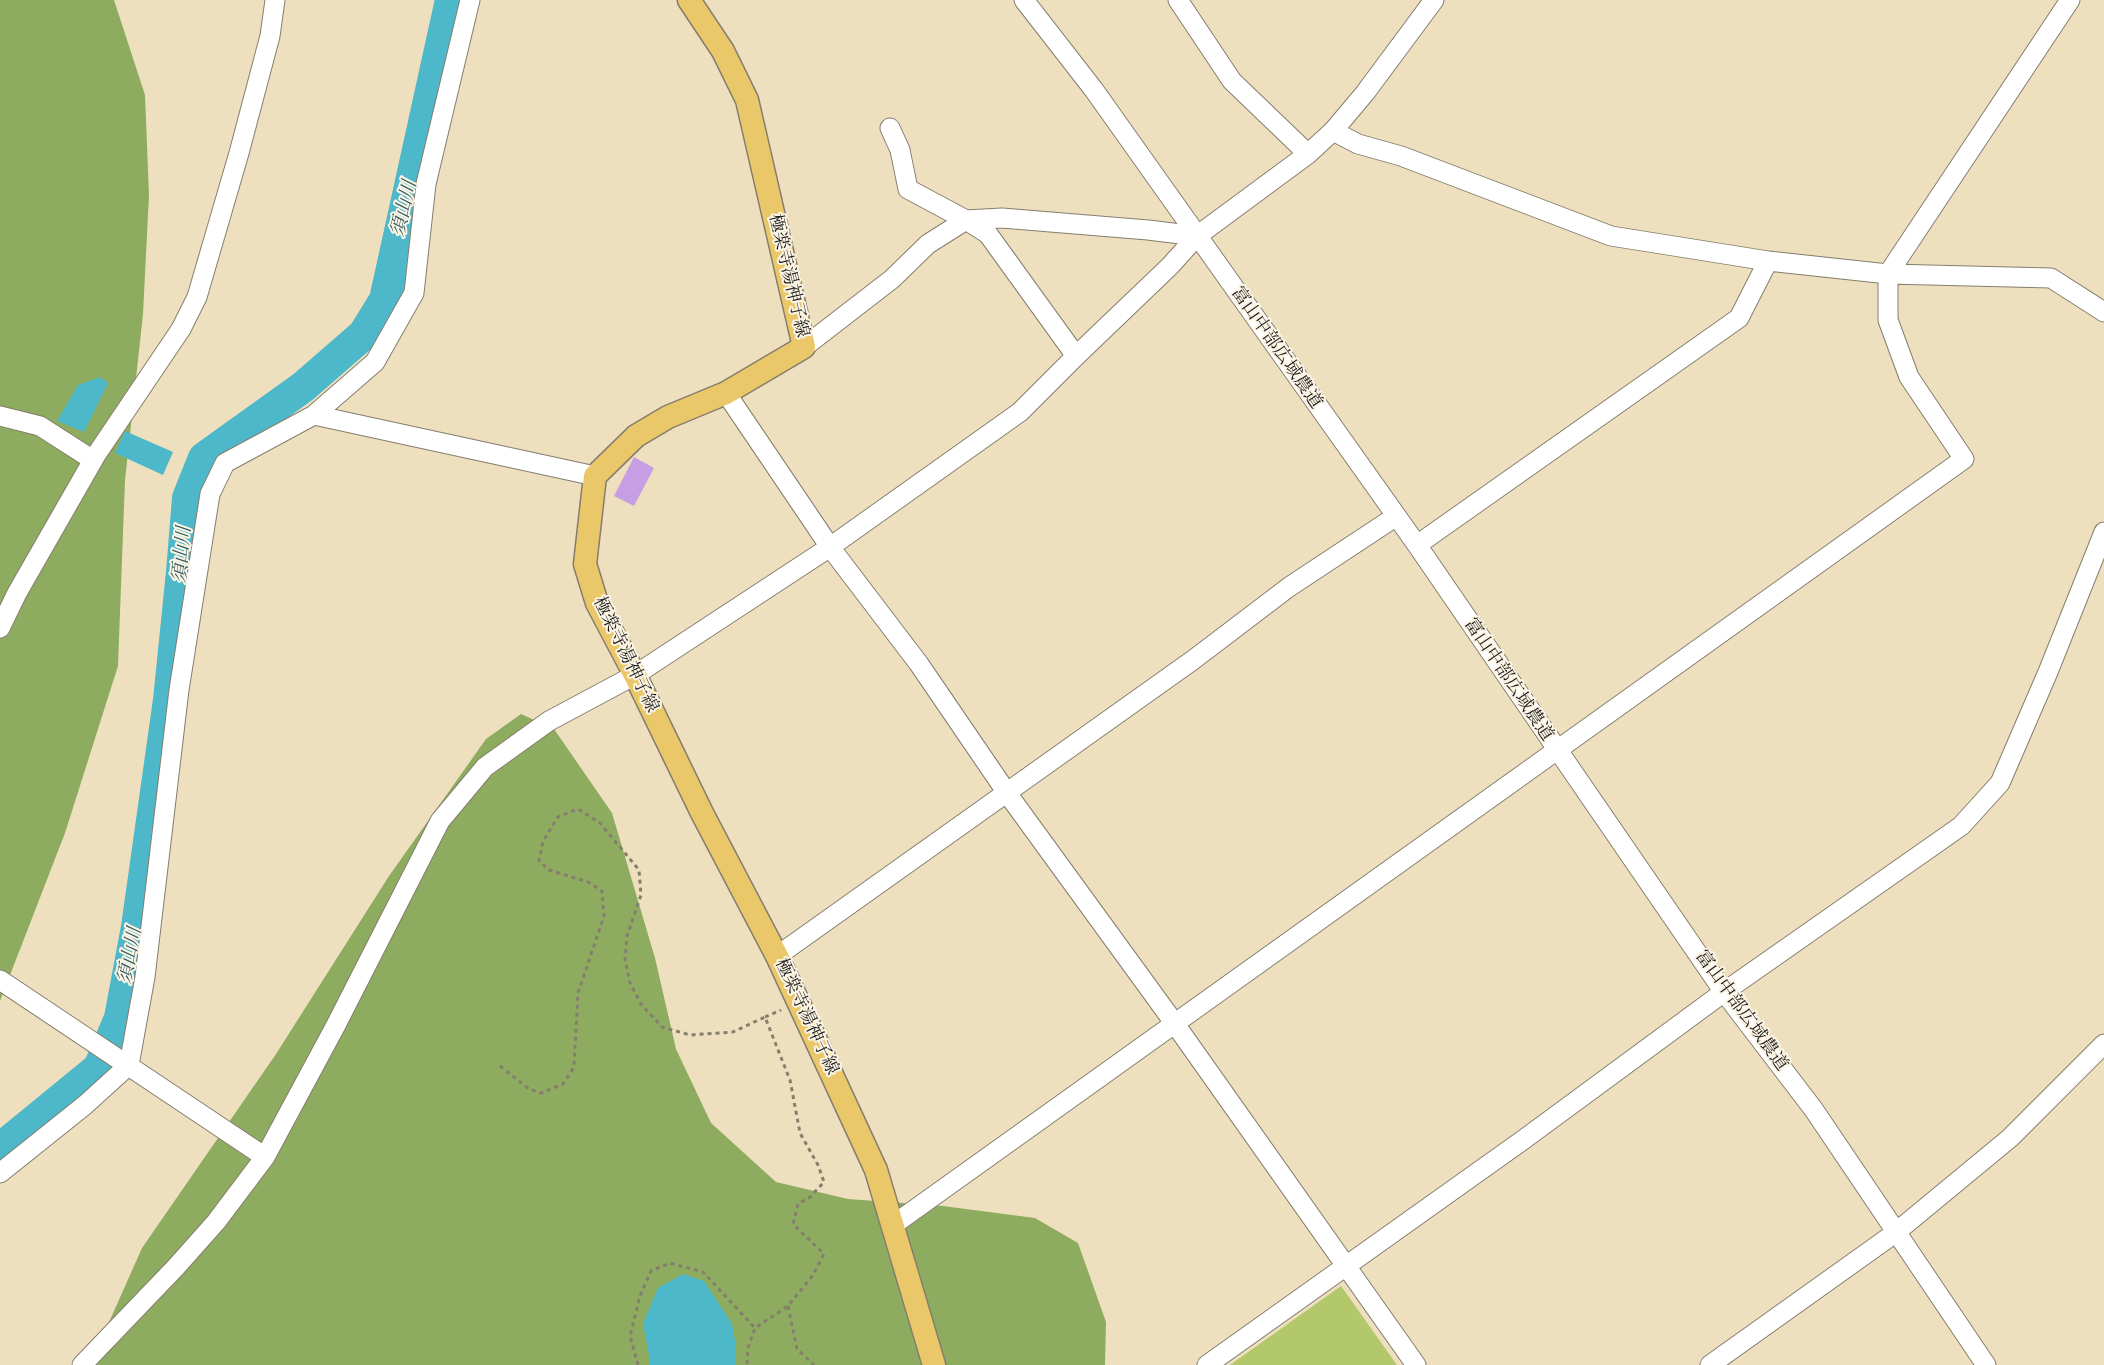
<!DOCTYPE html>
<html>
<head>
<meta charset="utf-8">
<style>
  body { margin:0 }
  canvas { display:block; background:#eee0bf }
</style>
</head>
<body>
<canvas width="2104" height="1365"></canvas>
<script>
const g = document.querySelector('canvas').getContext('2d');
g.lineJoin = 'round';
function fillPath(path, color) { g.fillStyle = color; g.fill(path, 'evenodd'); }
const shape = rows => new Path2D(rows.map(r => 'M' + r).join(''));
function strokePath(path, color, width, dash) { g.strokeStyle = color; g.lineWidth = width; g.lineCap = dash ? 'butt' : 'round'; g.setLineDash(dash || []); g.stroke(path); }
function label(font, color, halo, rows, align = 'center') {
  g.font = font + ' Cardo,"Noto Serif JP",serif'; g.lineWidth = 4; g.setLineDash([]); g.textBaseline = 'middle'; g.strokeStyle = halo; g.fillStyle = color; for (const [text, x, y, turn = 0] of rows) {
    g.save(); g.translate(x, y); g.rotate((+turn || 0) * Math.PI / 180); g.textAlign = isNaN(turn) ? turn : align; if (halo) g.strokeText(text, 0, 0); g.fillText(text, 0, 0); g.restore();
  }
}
fillPath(shape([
  [1341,1286,1397,1365,1230,1365]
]), '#b3c76b');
fillPath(shape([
  [0,0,114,0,145,95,149,195,143,314,125,480,118,666,65,833,0,1001],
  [521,714,554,729,612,813,655,958,676,1049,711,1123,776,1182,848,1199,943,1206,1035,1218,1078,1243,1106,1322,1105,1365,90,1365,142,1248,276,1054,389,876,486,739]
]), '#8eac5f');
fillPath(shape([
  [100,377,108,383,84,432,57,421,78,385],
  [125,431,173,452,163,475,115,453],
  [683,1274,704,1281,732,1324,736,1346,735,1365,649,1365,649,1355,643,1324,658,1288]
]), '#4cb8c9');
strokePath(shape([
  [0,1149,99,1068,120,1018,137,927,169,700,182,572,188,498,204,458,303,387,364,334,385,300,451,0]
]), '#4cb8c9', 32);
fillPath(shape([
  [634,457,654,468,634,506,614,496]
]), '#c79ee3');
const minor = shape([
  [1024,0,1094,90,1417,545,1724,992,1814,1110,1986,1365],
  [1178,0,1232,81,1308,154],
  [890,128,900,150,908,189,966,220,988,234,1076,356],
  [1333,131,1358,144,1401,156,1611,236,1768,261,1888,274,2051,278,2104,312],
  [804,347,892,279,928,244,966,220,1002,218,1148,230,1197,236],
  [726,393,830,547,919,664,1007,793,1175,1024,1416,1365],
  [314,415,595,476],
  [0,416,40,426,93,460],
  [1417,545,1739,318,1768,261],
  [0,628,17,593,96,455,181,329,197,297,239,153,270,36,275,0],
  [777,956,1193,660,1289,587,1395,517],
  [0,980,265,1157],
  [0,1173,85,1105,129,1065,145,977,179,690,210,494,225,463,314,415,375,362,414,293,426,184,470,0],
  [893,1225,1964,459,1909,377,1888,320,1888,274,2070,0],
  [82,1365,176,1267,216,1222,265,1157,336,1025,440,821,485,767,549,721,635,675,830,547,1020,412,1076,356,1170,266,1197,236,1308,154,1333,131,1365,93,1434,0],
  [1207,1365,1523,1140,1724,992,1961,826,2000,783,2048,672,2104,532],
  [1710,1365,1895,1233,2010,1138,2104,1044]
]);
const major = shape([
  [689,0,723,51,747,100,804,347,726,393,668,417,636,436,595,476,585,564,597,603,635,675,702,813,777,956,876,1170,934,1365]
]);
strokePath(minor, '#857e6e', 21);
strokePath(major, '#857e6e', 25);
strokePath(shape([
  [765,1017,781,1010],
  [500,1066,529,1089,541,1093,563,1084,574,1067,578,993,604,916,602,891,588,882,549,870,539,861,543,841,558,817,578,809,600,823,639,870,641,895,627,936,625,960,630,983,641,1004,662,1027,690,1035,733,1032,765,1017,790,1080,800,1133,818,1165,824,1182,810,1197,798,1204,793,1224,824,1254,813,1275,788,1306,755,1328,748,1348,747,1365],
  [788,1306,797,1349,814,1365],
  [638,1365,630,1336,640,1296,651,1271,670,1263,703,1272,755,1328]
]), '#857e6e', 3, [4, 4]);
strokePath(minor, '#fff', 19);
strokePath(major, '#eac769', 22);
label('18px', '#1c1c1c', '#fcf5e5', [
  ["極楽寺湯神子線",788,276,77],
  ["富山中部広域農道",1276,348,55],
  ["極楽寺湯神子線",625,655,64],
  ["富山中部広域農道",1508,680,56],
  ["富山中部広域農道",1741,1011,54],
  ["極楽寺湯神子線",806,1017,65]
]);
label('italic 19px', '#2f5a61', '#fcf5e5', [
  ["須山川",405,209,-77],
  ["須山川",183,555,-85],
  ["須山川",131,956,-79]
]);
</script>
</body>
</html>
